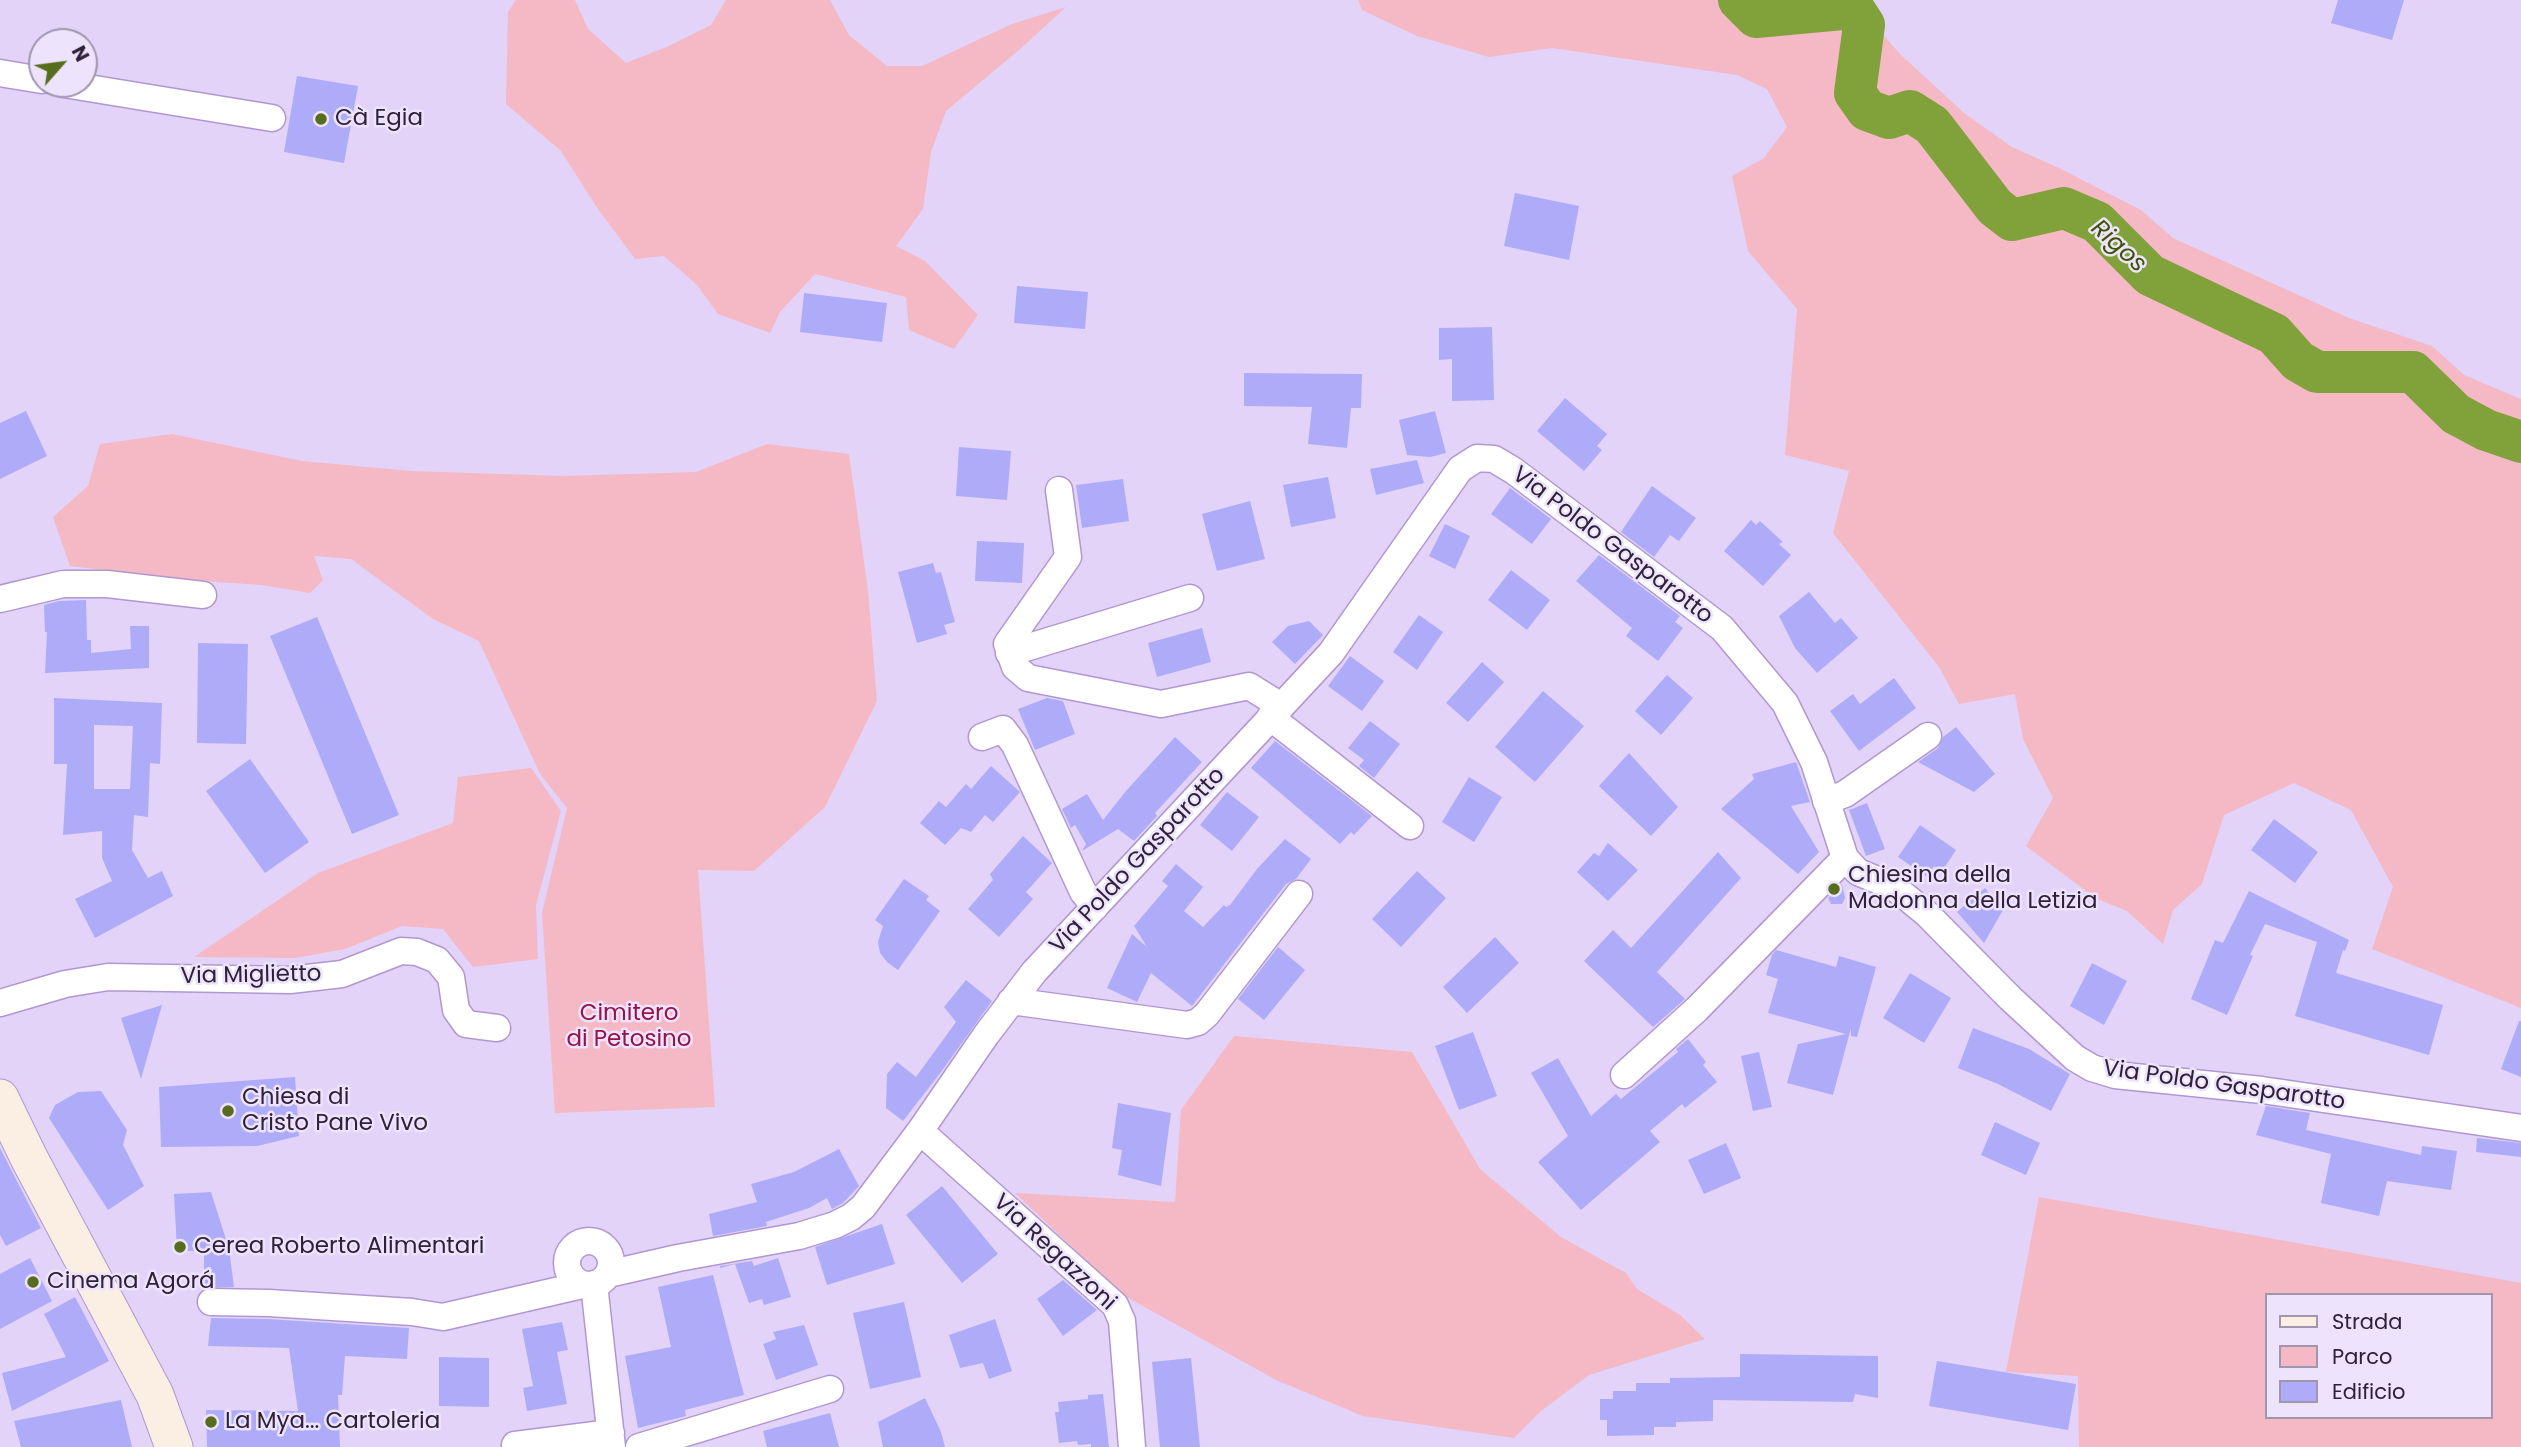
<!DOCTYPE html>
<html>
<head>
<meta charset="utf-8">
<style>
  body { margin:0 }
  #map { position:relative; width:2521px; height:1447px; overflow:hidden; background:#e3d3f8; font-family:Poppins,sans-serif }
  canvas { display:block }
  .legend { position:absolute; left:2265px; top:1293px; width:228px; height:126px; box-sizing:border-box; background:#ede3fc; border:2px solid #a096ae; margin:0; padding:9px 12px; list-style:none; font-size:21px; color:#2d2239 }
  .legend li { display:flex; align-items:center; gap:14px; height:35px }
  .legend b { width:35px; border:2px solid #a096ae }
  .north { position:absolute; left:28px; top:28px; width:70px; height:70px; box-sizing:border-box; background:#ede3fc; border:2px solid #a096ae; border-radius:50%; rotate:62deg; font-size:19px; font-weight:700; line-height:28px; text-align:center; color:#2d2239 }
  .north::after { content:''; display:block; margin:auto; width:24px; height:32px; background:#566d1e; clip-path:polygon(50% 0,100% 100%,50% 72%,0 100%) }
</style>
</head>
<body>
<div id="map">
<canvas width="2521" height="1447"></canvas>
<ul class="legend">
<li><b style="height:9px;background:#fbefe3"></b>Strada</li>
<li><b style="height:19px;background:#f5b8c5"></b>Parco</li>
<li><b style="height:19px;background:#aeacf9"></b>Edificio</li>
</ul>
<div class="north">N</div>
</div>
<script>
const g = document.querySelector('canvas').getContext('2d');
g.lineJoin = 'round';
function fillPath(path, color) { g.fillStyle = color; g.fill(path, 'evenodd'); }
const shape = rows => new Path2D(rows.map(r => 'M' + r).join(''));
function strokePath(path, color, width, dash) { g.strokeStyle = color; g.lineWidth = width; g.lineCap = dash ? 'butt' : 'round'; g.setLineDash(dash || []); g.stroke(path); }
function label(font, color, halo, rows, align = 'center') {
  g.font = font + ' Poppins,sans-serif'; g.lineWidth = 5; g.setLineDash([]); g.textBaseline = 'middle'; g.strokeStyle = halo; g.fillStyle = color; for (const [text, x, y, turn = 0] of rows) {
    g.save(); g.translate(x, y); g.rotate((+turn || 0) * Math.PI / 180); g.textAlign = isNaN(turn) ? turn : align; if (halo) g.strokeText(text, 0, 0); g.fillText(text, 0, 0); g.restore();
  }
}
fillPath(shape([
  [516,0,575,0,588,29,626,63,669,46,711,25,726,0,830,0,849,35,887,66,922,66,1012,24,1066,7,1019,50,946,111,931,152,923,209,896,246,925,261,978,315,954,349,909,330,906,297,815,274,780,312,770,333,718,314,697,285,664,256,635,259,596,206,561,151,506,104,508,12],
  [1358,0,1764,0,1771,7,1803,2,1833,4,1861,0,1879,30,1900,54,1964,113,2012,147,2059,168,2141,210,2173,238,2349,318,2432,346,2464,375,2521,399,2521,1008,2372,949,2393,887,2351,810,2294,783,2224,815,2202,884,2173,910,2163,944,2127,911,2097,899,2026,846,2053,798,2023,739,2015,694,1959,704,1939,667,1833,533,1849,471,1785,455,1797,309,1748,251,1732,176,1764,158,1787,127,1767,89,1737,75,1552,48,1489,57,1417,36,1362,10],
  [172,434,302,461,411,471,563,476,696,472,767,444,849,454,868,590,877,701,825,807,754,871,698,870,715,1107,555,1113,542,913,567,808,540,774,479,641,433,619,351,559,314,556,323,580,310,593,262,585,202,581,70,566,53,517,88,486,100,444],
  [531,768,561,811,536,905,538,959,473,967,443,929,402,926,345,949,295,958,194,957,318,873,453,823,458,777],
  [1234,1036,1412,1052,1480,1169,1561,1237,1626,1273,1637,1289,1680,1315,1705,1339,1589,1375,1541,1411,1514,1438,1363,1416,1276,1380,1123,1295,1015,1193,1175,1202,1181,1110],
  [2039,1197,2521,1283,2521,1447,2079,1447,2078,1376,2006,1372],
  [2267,1295,2491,1295,2491,1417,2267,1417]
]), '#f5b8c5');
strokePath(shape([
  [1739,0,1756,17,1853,8,1864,25,1855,93,1867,110,1889,118,1910,111,1932,125,1995,207,2012,220,2064,208,2097,222,2150,275,2274,334,2298,361,2317,372,2413,372,2456,414,2486,430,2521,442]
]), '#81a13a', 42);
fillPath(shape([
  [2338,0,2404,0,2392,40,2331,23],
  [297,76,358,86,344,163,284,152],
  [1515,193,1579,206,1569,260,1504,246],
  [1017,286,1088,292,1085,329,1014,323],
  [804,293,887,303,882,342,800,332],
  [1492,327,1494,400,1452,401,1452,359,1439,360,1439,328],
  [1244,373,1362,374,1361,408,1351,408,1347,448,1308,444,1312,407,1244,406],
  [1565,398,1607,434,1597,446,1602,450,1584,471,1537,431],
  [26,411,47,456,0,479,0,423],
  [1435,411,1446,453,1430,457,1407,455,1399,420],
  [959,447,1011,451,1007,500,956,496],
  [1417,460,1424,483,1376,495,1370,469],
  [1328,477,1336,518,1291,527,1283,485],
  [1123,479,1129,521,1082,528,1076,485],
  [1652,486,1696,518,1679,541,1670,535,1654,557,1621,532],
  [1510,488,1551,519,1532,544,1491,514],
  [1250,501,1265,559,1217,571,1202,514],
  [1751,520,1756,525,1760,521,1783,542,1779,544,1791,555,1763,586,1724,551],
  [1445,524,1470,536,1455,569,1429,556],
  [977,541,1024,543,1022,583,975,581],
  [1599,555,1680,616,1675,622,1683,628,1658,661,1626,636,1632,628,1576,581],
  [933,563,936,573,941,572,955,622,944,625,947,634,917,643,898,572],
  [1511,570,1550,600,1527,630,1488,600],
  [1809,592,1835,623,1841,618,1858,638,1817,673,1795,648,1779,616],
  [86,600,87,640,91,640,91,653,131,649,130,626,149,626,149,668,45,673,47,632,45,632,44,605,59,601],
  [1419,615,1443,632,1417,670,1393,652],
  [317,617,399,815,352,834,270,636],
  [1309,621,1323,635,1295,664,1272,642,1288,626],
  [1202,628,1211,662,1157,677,1148,643],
  [198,643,248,644,246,744,197,743],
  [1350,656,1384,681,1362,711,1328,686],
  [1482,662,1504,682,1468,722,1446,703],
  [1667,675,1693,698,1661,735,1635,711],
  [1894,678,1916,708,1859,751,1830,711,1853,694,1860,704],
  [1543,691,1584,726,1535,782,1495,747],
  [54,698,162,703,160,764,150,763,148,817,134,815,132,850,148,878,162,871,173,896,95,938,75,899,112,881,102,858,102,831,63,835,67,764,54,764],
  [94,725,133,726,130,789,94,789],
  [1047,698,1063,701,1075,734,1035,750,1018,709],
  [1370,721,1400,744,1374,778,1359,766,1364,760,1348,748],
  [1956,727,1995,774,1974,792,1918,762,1938,748,1943,737],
  [1175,737,1202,762,1155,813,1157,816,1134,841,1118,829,1082,851,1086,844,1075,825,1071,828,1062,809,1087,794,1103,820,1126,791],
  [1275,741,1372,816,1354,835,1351,832,1340,844,1251,768],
  [1629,753,1678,807,1651,836,1599,786],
  [250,759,309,842,265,873,206,791],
  [1796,762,1810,802,1791,806,1819,852,1798,874,1721,809,1754,779,1752,774],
  [991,766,1020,792,993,822,985,815,971,832,961,828,945,845,920,823,939,801,946,807,966,784,971,789],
  [1469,777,1502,797,1474,842,1442,822],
  [1227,792,1259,817,1232,851,1200,825],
  [1867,803,1885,849,1866,856,1849,810],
  [2274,819,2318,852,2295,883,2251,850],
  [1920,825,1956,850,1942,871,1934,866,1927,877,1898,857],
  [1023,836,1052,863,1026,892,1033,899,999,937,968,909,993,880,990,874],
  [1285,839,1311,859,1296,879,1286,884,1192,1006,1151,973,1137,1002,1107,988,1132,934,1147,947,1134,926,1168,886,1162,881,1176,864,1203,887,1184,911,1203,927,1224,905,1226,907,1230,905,1257,869],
  [1608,843,1638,870,1608,901,1577,872,1594,853,1599,856],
  [1718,852,1741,878,1657,972,1685,999,1653,1027,1584,961,1613,930,1631,948],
  [1417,871,1446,898,1401,947,1372,919],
  [904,879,929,896,926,900,940,911,898,970,887,962,880,953,878,942,883,926,875,920],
  [1842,884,1845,898,1842,904,1831,904,1828,898],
  [1985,888,2003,910,1984,943,1957,912],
  [2249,891,2349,940,2345,951,2343,950,2336,973,2443,1005,2429,1055,2295,1016,2317,942,2265,924,2250,955,2253,956,2227,1015,2191,999,2215,940,2223,943],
  [1495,937,1519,963,1467,1013,1443,987],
  [1278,947,1305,970,1264,1020,1238,999],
  [1776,950,1836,967,1839,956,1876,967,1857,1037,1851,1036,1851,1028,1833,1095,1787,1083,1798,1044,1846,1034,1768,1013,1778,979,1766,975,1772,955],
  [2092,963,2127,981,2104,1025,2070,1006],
  [1910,973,1951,998,1924,1043,1883,1018],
  [966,980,992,1001,941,1072,903,1121,886,1108,887,1074,897,1062,916,1077,956,1022,944,1007],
  [162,1005,141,1079,121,1018],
  [2519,1021,2521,1021,2521,1077,2501,1069],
  [1973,1028,2029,1049,2070,1074,2051,1111,1998,1084,1958,1068],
  [1473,1032,1497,1096,1459,1110,1435,1046],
  [1688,1039,1706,1062,1703,1065,1717,1082,1685,1108,1682,1104,1650,1131,1660,1142,1581,1210,1538,1162,1568,1136,1531,1073,1558,1058,1591,1116,1616,1094,1621,1099,1678,1052,1676,1049],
  [1759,1052,1772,1107,1753,1111,1741,1056],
  [295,1077,299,1136,257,1146,161,1147,159,1087],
  [101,1091,127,1130,123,1145,144,1186,108,1210,49,1118,55,1105,78,1092],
  [1118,1103,1171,1113,1161,1186,1118,1175,1122,1150,1112,1148],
  [2266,1106,2310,1113,2306,1130,2421,1155,2422,1146,2457,1151,2451,1190,2387,1181,2379,1216,2321,1203,2331,1154,2256,1135],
  [1995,1122,2040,1143,2026,1175,1981,1155],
  [2477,1138,2521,1143,2521,1157,2476,1152],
  [1726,1143,1741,1178,1704,1194,1688,1160],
  [0,1148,41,1228,6,1246,0,1235],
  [839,1149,859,1186,843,1203,832,1209,827,1198,809,1208,766,1222,767,1226,713,1236,709,1214,757,1202,751,1184,794,1172],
  [942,1186,998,1254,962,1283,906,1215],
  [211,1192,229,1249,234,1287,204,1288,204,1252,177,1250,174,1194],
  [882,1224,895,1264,827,1285,815,1247],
  [30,1258,52,1301,0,1329,0,1274],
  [778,1258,791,1297,764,1305,762,1299,749,1303,735,1264,720,1268,720,1266,752,1261,754,1266],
  [713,1275,744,1395,685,1410,686,1416,638,1428,625,1356,671,1347,658,1287],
  [1063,1280,1097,1310,1063,1336,1037,1299],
  [75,1297,109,1361,12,1411,2,1373,66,1357,44,1314],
  [904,1302,921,1377,870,1389,853,1313],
  [211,1318,268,1319,409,1328,407,1359,345,1356,342,1395,338,1395,340,1447,207,1447,206,1410,298,1411,289,1348,208,1346],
  [995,1319,1012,1371,989,1379,983,1363,960,1368,949,1335],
  [562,1322,568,1350,557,1352,567,1404,527,1411,523,1388,533,1386,522,1329],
  [804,1325,818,1365,776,1380,763,1344,776,1339,773,1332],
  [1740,1354,1878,1356,1878,1398,1855,1394,1853,1402,1713,1400,1713,1421,1676,1422,1676,1427,1654,1427,1654,1435,1607,1436,1607,1420,1600,1420,1600,1399,1613,1399,1613,1391,1636,1391,1636,1383,1670,1383,1670,1378,1740,1377],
  [439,1357,489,1358,489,1407,439,1406],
  [1191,1358,1200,1447,1160,1447,1152,1362],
  [1937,1361,2076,1384,2068,1430,1929,1406],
  [1103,1394,1109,1447,1091,1447,1091,1444,1078,1445,1077,1441,1059,1443,1055,1412,1059,1412,1058,1402,1088,1399,1088,1395],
  [925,1398,941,1432,945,1447,883,1447,878,1422],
  [121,1400,132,1447,21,1447,14,1421],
  [830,1413,839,1447,767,1447,763,1431]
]), '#aeacf9');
const street = shape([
  [0,73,42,80],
  [64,84,272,118],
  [1059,490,1068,557,1007,644,1015,667,1028,678,1161,704,1249,686,1281,706],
  [0,599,63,584,107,584,203,595],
  [1009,653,1190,598],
  [1270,717,1410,826],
  [982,737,1003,729,1015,745,1083,892,1095,907],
  [1826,801,1845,794,1928,736],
  [1011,1001,1187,1025,1198,1022,1207,1014,1299,894],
  [0,1003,65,984,108,977,290,980,342,974,401,951,417,952,437,960,451,977,456,1010,466,1024,497,1028],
  [1624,1075,1697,1009,1845,858],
  [920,1131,1115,1305,1122,1321,1132,1447],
  '567 1263a22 22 0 1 1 44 0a22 22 0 1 1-44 0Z',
  [608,1274,678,1258,799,1236,835,1225,851,1217,863,1207,920,1131,986,1035,1034,972,1331,653,1460,469,1477,458,1494,459,1514,471,1722,628,1785,703,1814,762,1845,858,1858,872,1894,887,1927,914,2010,998,2075,1058,2092,1068,2115,1075,2262,1090,2521,1128],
  [594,1284,612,1447],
  [211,1302,269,1303,412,1312,443,1317,582,1285],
  [515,1445,611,1433],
  [639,1447,830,1389]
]);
const secondary = shape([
  [0,1098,29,1158,155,1395,174,1447]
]);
strokePath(street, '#b197d1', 29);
strokePath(secondary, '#b197d1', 39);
strokePath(street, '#fff', 26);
strokePath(secondary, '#fbefe3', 37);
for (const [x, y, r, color] of [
  [321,119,7,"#566d1e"],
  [1834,889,7,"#566d1e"],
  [228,1111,7,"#566d1e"],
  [180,1247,7,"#566d1e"],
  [33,1282,7,"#566d1e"],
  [211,1422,7,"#566d1e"]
]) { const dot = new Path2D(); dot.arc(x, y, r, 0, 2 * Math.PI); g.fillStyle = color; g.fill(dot); strokePath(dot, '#ede3fc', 2.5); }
label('23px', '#2d2239', '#ede3fc', [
  ["Cà Egia",335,119],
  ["Chiesina della",1848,876],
  ["Madonna della Letizia",1848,902],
  ["Chiesa di",242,1098],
  ["Cristo Pane Vivo",242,1124],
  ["Cerea Roberto Alimentari",194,1247],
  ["Cinema Agorá",47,1282],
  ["La Mya... Cartoleria",225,1422]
], 'left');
label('23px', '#2d2239', '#ede3fc', [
  ["Via Poldo Gasparotto",1612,546,37],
  ["Via Poldo Gasparotto",1138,861,-47],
  ["Via Miglietto",251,976,-1],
  ["Via Poldo Gasparotto",2224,1086,8],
  ["Via Regazzoni",1054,1253,43]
]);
label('23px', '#961247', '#ede3fc', [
  ["Cimitero",629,1014],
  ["di Petosino",629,1040]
]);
label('italic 24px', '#3e5204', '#ede3fc', [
  ["Rigos",2118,247,42]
]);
</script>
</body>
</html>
